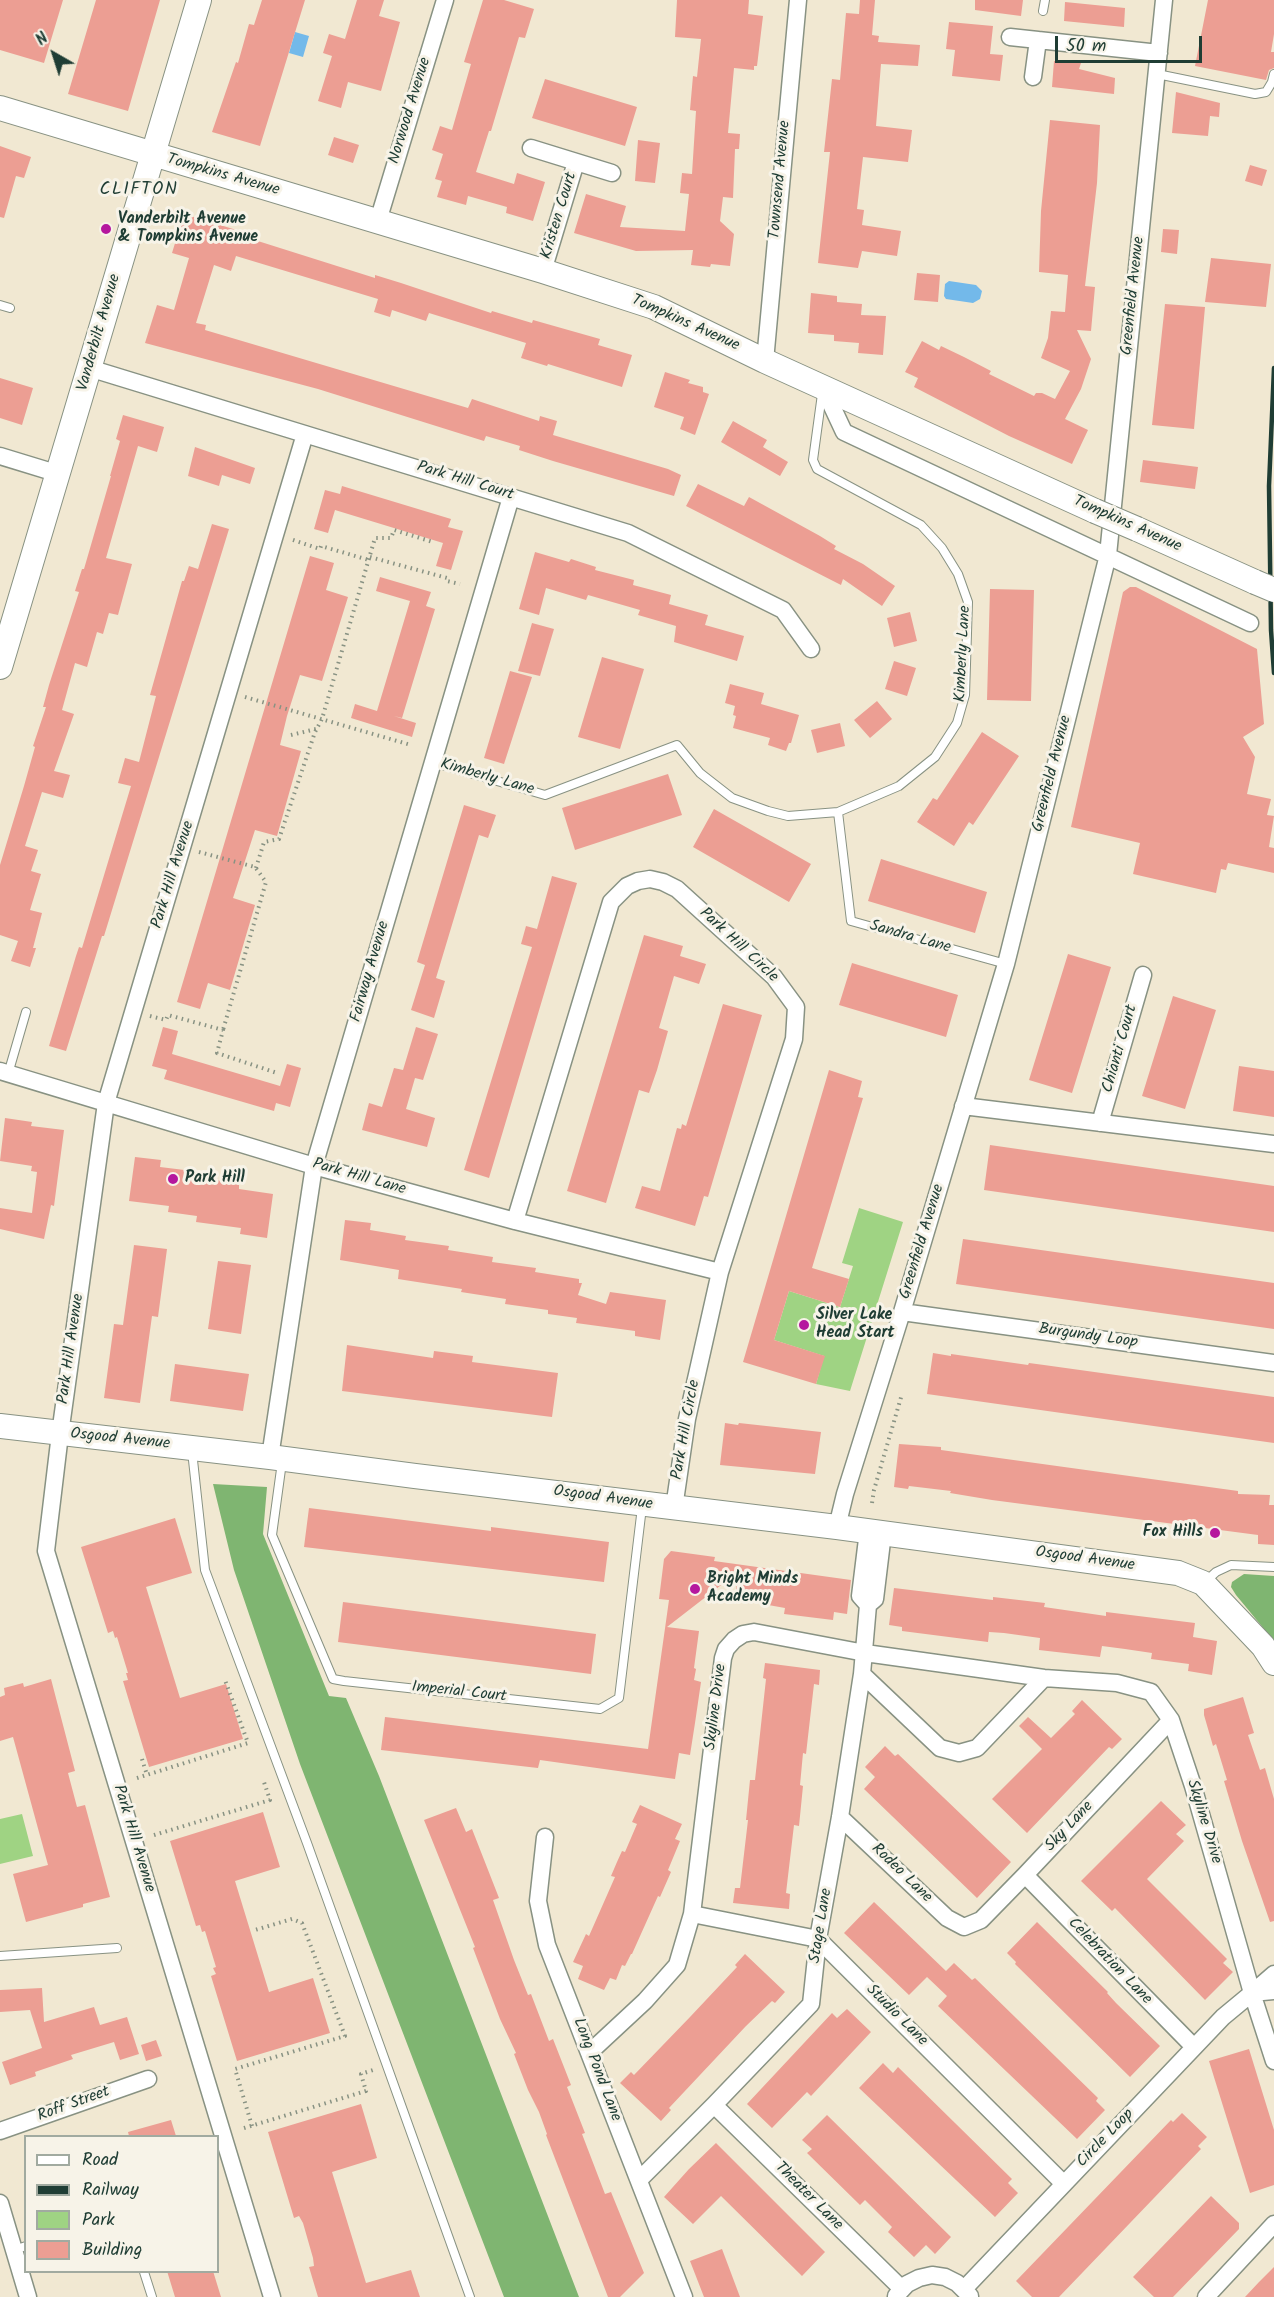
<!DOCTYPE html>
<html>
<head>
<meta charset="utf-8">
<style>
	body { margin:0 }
	#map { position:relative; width:1274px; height:2297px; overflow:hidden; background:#f1e8d2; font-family:Kalam,sans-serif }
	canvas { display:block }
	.legend { position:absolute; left:24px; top:2135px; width:195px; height:138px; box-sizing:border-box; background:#f7f3e8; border:2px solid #a1aaa0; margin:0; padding:8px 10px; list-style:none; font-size:18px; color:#1f3d34 }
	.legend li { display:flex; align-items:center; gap:12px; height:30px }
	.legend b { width:30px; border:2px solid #a1aaa0 }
	.north { position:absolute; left:24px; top:24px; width:60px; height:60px; -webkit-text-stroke:4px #f7f3e8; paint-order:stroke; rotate:321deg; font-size:16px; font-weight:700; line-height:24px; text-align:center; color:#1f3d34 }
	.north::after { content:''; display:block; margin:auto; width:21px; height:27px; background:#1f3d34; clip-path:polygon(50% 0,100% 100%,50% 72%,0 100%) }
	.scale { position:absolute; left:1055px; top:36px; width:147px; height:27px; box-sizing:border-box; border:3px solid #1f3d34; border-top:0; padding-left:8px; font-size:18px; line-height:21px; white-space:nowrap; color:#1f3d34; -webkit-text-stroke:4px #f7f3e8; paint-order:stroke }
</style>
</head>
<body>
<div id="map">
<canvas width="1274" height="2297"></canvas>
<ul class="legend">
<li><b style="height:8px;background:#fff"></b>Road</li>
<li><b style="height:8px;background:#1f3d34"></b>Railway</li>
<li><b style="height:16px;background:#9fd383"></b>Park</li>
<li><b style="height:16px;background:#ec9e93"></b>Building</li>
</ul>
<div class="north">N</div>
<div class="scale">50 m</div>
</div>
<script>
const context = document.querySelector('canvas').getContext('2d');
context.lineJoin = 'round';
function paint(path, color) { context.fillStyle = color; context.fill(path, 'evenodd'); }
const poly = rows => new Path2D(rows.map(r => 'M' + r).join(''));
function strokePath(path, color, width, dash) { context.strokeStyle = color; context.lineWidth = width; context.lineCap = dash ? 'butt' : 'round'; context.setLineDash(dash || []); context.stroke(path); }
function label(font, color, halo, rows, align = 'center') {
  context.font = font + ' Kalam,sans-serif'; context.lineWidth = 6; context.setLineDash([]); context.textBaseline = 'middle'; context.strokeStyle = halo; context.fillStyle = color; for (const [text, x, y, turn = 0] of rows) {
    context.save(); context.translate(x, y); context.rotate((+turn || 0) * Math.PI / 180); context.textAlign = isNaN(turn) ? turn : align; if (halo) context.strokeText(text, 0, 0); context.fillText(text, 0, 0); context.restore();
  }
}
paint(poly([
	[859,1208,903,1222,850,1391,816,1384,824,1356,774,1340,789,1291,840,1307,853,1266,842,1263],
	[22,1814,33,1856,0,1864,0,1819]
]), '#9fd383');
paint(poly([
	[213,1484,267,1487,263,1534,329,1696,346,1698,379,1776,579,2297,504,2297,300,1764,234,1570],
	[1244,1574,1274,1576,1274,1641,1236,1595,1231,1587,1232,1582]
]), '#7fb571');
paint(poly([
	[295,32,309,36,303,57,289,53],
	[949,281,976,285,982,291,980,299,973,303,946,299,944,296,945,284]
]), '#73b9ea');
paint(poly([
	[0,0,63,0,44,63,0,50],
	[96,0,160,0,128,111,68,94],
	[262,0,305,0,260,146,212,132,236,62,238,63,249,24,254,25],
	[357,0,384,0,379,16,400,22,381,91,348,82,341,108,318,101,332,56,323,53,329,34,345,39],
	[483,0,504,0,534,9,525,38,519,37,491,131,489,131,476,172,514,184,517,173,545,182,533,221,506,213,507,207,468,196,466,205,437,197,442,181,435,179,443,154,432,150,440,126,452,130,471,64,464,62],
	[677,0,749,0,748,14,763,16,757,66,754,66,754,70,734,68,728,133,740,134,739,149,735,149,733,198,723,197,720,221,734,234,730,266,711,264,710,267,691,265,693,250,636,251,574,233,586,194,626,206,620,227,685,231,689,194,680,193,682,173,692,174,696,111,690,110,693,76,697,77,701,39,675,37],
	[860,0,875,0,872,35,879,36,878,42,920,45,918,66,881,64,876,126,912,130,908,162,863,157,857,209,864,210,862,225,901,231,897,256,862,251,858,268,818,263,830,152,824,152,832,79,840,80,846,13,859,14],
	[975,0,1023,0,1021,16,975,10],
	[1208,0,1274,0,1274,34,1271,52,1274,52,1274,68,1269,70,1266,80,1195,66],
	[1065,2,1125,8,1124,27,1064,21],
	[949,22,993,26,990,54,1003,55,1000,81,952,76,955,50,946,49],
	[1054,61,1081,63,1079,69,1115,78,1114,94,1052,87],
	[545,79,637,107,625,146,532,118],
	[1176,92,1220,103,1219,117,1210,116,1208,136,1172,133],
	[1050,120,1100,125,1097,183,1085,286,1095,287,1091,331,1077,330,1091,359,1081,389,1065,419,1088,430,1072,464,1009,436,914,387,918,378,905,372,922,341,939,350,941,346,964,357,991,371,989,374,1034,396,1036,393,1042,393,1055,399,1070,371,1041,358,1048,338,1051,311,1065,312,1068,275,1039,272,1041,211],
	[334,137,359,145,353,163,328,155],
	[638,140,660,143,655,183,635,181],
	[0,146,31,157,24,178,16,176,4,218,0,217],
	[1250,165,1267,170,1262,186,1245,181],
	[184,214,243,232,242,236,375,278,375,275,401,283,491,313,492,311,532,323,533,320,600,339,598,345,632,355,622,387,548,364,547,366,521,358,526,343,429,313,426,321,392,310,390,317,374,312,378,299,236,256,231,271,214,265,196,323,206,325,205,330,468,408,472,399,539,421,540,416,557,421,553,435,668,469,681,475,674,496,553,461,519,450,520,446,486,436,484,441,318,389,145,343,157,305,174,310,189,258,172,253],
	[1163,229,1179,230,1177,254,1161,252],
	[1211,258,1271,264,1266,307,1205,302],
	[917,273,940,275,938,302,914,300],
	[811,293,837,296,837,302,862,304,861,315,886,316,883,355,858,353,859,343,834,341,834,335,808,333],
	[1165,304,1205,307,1194,429,1152,425],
	[665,372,690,380,688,383,703,387,703,392,709,394,695,435,680,429,684,417,654,407],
	[0,378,33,388,22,425,0,418],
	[123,415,164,427,157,452,138,446,106,558,132,564,118,615,109,613,103,634,97,632,87,667,75,663,62,710,74,714,54,771,70,775,63,798,42,792,25,846,38,850,31,871,41,874,30,910,42,913,33,948,36,948,30,967,11,961,18,941,0,935,0,865,24,786,35,747,33,746,46,707,43,707,49,685,79,592,75,591,82,569,84,569,111,476,110,476,120,441,116,439],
	[733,421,767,440,763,447,788,462,780,476,721,442],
	[195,447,255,468,250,484,222,475,219,486,188,476],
	[1143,460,1198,467,1195,489,1140,482],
	[698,484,744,506,749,497,820,536,836,546,834,549,863,564,895,586,882,606,843,579,841,585,686,506],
	[342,486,451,519,448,527,463,531,451,570,436,566,443,543,335,510,328,533,314,529,325,490,340,494],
	[212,524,229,529,104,936,102,936,66,1051,49,1046,76,956,79,947,82,948,131,786,118,783,125,758,139,762,156,696,150,695,182,581,184,581,189,566,198,569],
	[535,552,569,562,571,559,596,567,595,570,634,580,633,585,671,595,669,604,708,615,705,625,744,636,737,661,674,642,676,626,638,615,640,610,588,595,586,600,546,588,539,615,519,609],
	[310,556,334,563,326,590,348,597,322,681,300,675,287,716,280,745,301,751,277,836,255,830,233,898,255,905,230,990,208,983,200,1009,177,1002],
	[380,577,431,592,426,606,435,609,402,718,394,716,416,723,412,737,351,718,355,704,377,711,410,601,376,591],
	[1136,587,1257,649,1264,724,1243,737,1255,757,1247,794,1271,799,1267,815,1274,816,1269,847,1274,848,1274,873,1228,863,1226,870,1221,869,1216,893,1133,874,1140,843,1071,827,1123,592,1130,587],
	[990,589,1034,590,1031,701,987,700],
	[910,612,917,641,894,647,887,618],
	[532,623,554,629,540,676,518,671],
	[602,657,644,669,620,749,578,737],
	[894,661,916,668,907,696,885,689],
	[510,671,532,677,504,764,484,758],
	[730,684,764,693,761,704,799,715,791,743,789,743,786,751,768,745,770,738,733,728,736,716,733,715,735,706,725,703],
	[877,701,892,719,870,738,854,720],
	[840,723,845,746,817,753,811,730],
	[982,732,1019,756,973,825,969,822,954,846,917,822,933,798,937,800],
	[668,774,682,815,575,850,562,808],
	[464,805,496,815,488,838,479,835,436,978,445,981,434,1018,411,1010,425,965,417,962],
	[714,809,811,864,789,902,693,847],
	[881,859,987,892,975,933,868,901],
	[552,876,577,883,489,1178,464,1170,532,947,521,944,526,926,537,929],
	[644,935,683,946,680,956,706,964,699,984,674,976,659,1028,668,1031,657,1070,649,1093,639,1090,606,1203,567,1191],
	[1068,954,1111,967,1072,1093,1029,1080],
	[852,963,958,995,946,1037,839,1005],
	[1173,996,1216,1010,1185,1109,1142,1096],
	[723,1004,762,1015,708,1197,704,1196,695,1226,635,1208,642,1186,660,1191,677,1128,681,1129,682,1124,686,1126],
	[163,1027,178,1031,172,1054,280,1086,287,1064,301,1068,290,1107,276,1103,274,1111,164,1079,167,1070,152,1066],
	[416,1027,438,1034,423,1080,415,1078,406,1109,435,1118,427,1147,362,1130,369,1103,382,1107,394,1068,403,1070],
	[1239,1066,1274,1071,1274,1117,1233,1111],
	[829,1070,862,1081,858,1097,863,1098,812,1268,849,1279,840,1307,789,1291,774,1340,825,1356,816,1384,743,1362],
	[5,1118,32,1122,31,1126,64,1130,54,1206,51,1205,44,1239,0,1229,0,1208,32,1213,37,1172,31,1171,32,1166,0,1161],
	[990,1145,1274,1186,1274,1232,984,1190],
	[135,1157,161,1160,160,1167,201,1172,200,1178,239,1183,239,1189,273,1194,267,1238,240,1234,241,1228,196,1222,197,1216,168,1212,169,1206,129,1201],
	[345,1220,371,1223,370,1230,406,1236,405,1240,449,1246,448,1250,493,1257,492,1262,536,1268,535,1272,579,1279,579,1283,582,1283,578,1295,606,1304,610,1292,666,1300,660,1340,635,1336,635,1331,576,1323,577,1318,548,1314,548,1310,505,1304,506,1299,461,1292,462,1289,398,1279,399,1270,340,1260],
	[963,1239,1274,1283,1274,1329,956,1284],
	[134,1245,167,1249,158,1317,152,1316,140,1403,104,1398,114,1324,123,1325],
	[218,1261,251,1265,241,1334,208,1329],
	[347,1345,433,1358,434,1351,473,1356,472,1362,558,1373,552,1417,342,1391],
	[933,1353,951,1356,951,1354,1028,1365,1029,1363,1044,1365,1274,1397,1274,1443,927,1394],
	[175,1364,249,1374,243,1411,170,1401],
	[725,1423,738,1425,739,1423,821,1432,815,1474,720,1465],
	[899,1444,941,1447,941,1450,1238,1491,1238,1494,1270,1495,1269,1505,1274,1505,1274,1545,1258,1544,1258,1535,992,1500,950,1493,951,1491,909,1486,908,1489,894,1487],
	[309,1508,491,1531,491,1527,609,1542,604,1582,304,1547],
	[175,1518,192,1573,146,1587,180,1698,226,1684,243,1739,149,1767,123,1681,128,1680,126,1673,128,1673,117,1637,115,1638,113,1631,108,1633,81,1547],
	[671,1551,715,1557,714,1561,851,1580,847,1614,834,1612,833,1620,784,1614,785,1608,735,1599,738,1572,667,1627,699,1631,694,1668,696,1669,694,1680,701,1682,695,1723,690,1755,679,1753,675,1779,540,1760,538,1768,381,1750,385,1717,648,1749,669,1600,659,1599,664,1559],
	[894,1588,993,1600,993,1597,1045,1603,1044,1607,1106,1616,1106,1612,1195,1623,1193,1637,1217,1641,1212,1675,1188,1671,1189,1664,1151,1659,1152,1653,1125,1649,1102,1646,1100,1657,1039,1650,1040,1638,1004,1633,989,1632,988,1642,902,1631,902,1627,889,1625],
	[343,1602,596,1634,591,1674,338,1642],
	[765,1663,820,1670,819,1685,814,1684,806,1754,803,1753,800,1785,803,1786,799,1826,794,1825,786,1893,790,1894,789,1909,733,1903,735,1888,740,1888,748,1820,746,1820,750,1780,755,1780,766,1679,763,1678],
	[51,1679,75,1771,68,1773,77,1807,85,1805,110,1897,83,1904,83,1907,26,1922,13,1874,48,1865,13,1737,0,1741,0,1697,5,1695,4,1688,23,1683,24,1687],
	[1243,1697,1254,1733,1248,1735,1260,1770,1265,1768,1274,1799,1274,1921,1270,1922,1242,1841,1224,1781,1227,1780,1216,1744,1213,1746,1204,1715,1204,1709],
	[1082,1700,1122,1739,1112,1749,1109,1747,1027,1833,992,1799,1042,1749,1019,1726,1028,1717,1051,1738,1075,1714,1072,1711],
	[885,1746,895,1756,898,1754,1011,1862,977,1898,864,1789,875,1777,865,1767],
	[1161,1801,1186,1825,1176,1834,1184,1841,1147,1879,1227,1959,1223,1963,1233,1972,1205,2000,1115,1908,1112,1911,1081,1881],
	[640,1805,682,1824,675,1839,680,1841,668,1870,671,1872,660,1897,658,1896,632,1954,631,1954,625,1966,622,1965,616,1980,610,1978,604,1990,578,1979,583,1966,573,1962,586,1934,589,1936,615,1877,611,1876,617,1862,622,1851,625,1852,637,1824,632,1822],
	[456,1808,466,1832,472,1829,499,1898,493,1900,514,1960,528,1995,531,1994,549,2041,553,2039,571,2085,567,2087,585,2133,582,2134,605,2194,611,2192,644,2273,620,2297,608,2297,546,2135,547,2134,539,2112,528,2090,514,2054,516,2053,500,2019,473,1948,475,1947,424,1820],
	[263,1812,280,1867,235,1881,269,1992,313,1978,330,2033,237,2061,211,1976,216,1974,213,1968,216,1967,205,1931,202,1932,200,1925,196,1926,170,1841],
	[874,1902,946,1971,954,1963,972,1980,975,1978,1098,2098,1096,2101,1105,2110,1077,2139,938,2006,947,1996,927,1977,909,1995,844,1933],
	[1037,1922,1108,1992,1107,1993,1116,2003,1160,2046,1130,2077,1015,1964,1016,1962,1007,1953],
	[745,1954,785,1992,775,2003,772,2001,746,2026,669,2108,671,2110,661,2121,620,2083,631,2072,634,2075,690,2017,737,1967,735,1965],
	[42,1988,44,2022,94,2007,100,2025,127,2017,139,2054,120,2060,114,2042,71,2055,73,2059,35,2072,36,2076,10,2085,2,2062,42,2048,30,2010,0,2012,0,1990],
	[847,2009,871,2032,811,2096,807,2092,772,2128,747,2104,832,2013,837,2018],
	[156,2040,162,2056,146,2061,141,2045],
	[1249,2049,1274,2130,1274,2185,1250,2193,1209,2061],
	[883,2063,893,2073,898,2067,1012,2179,1008,2183,1018,2193,995,2217,859,2088],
	[361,2104,377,2158,332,2172,366,2283,411,2270,420,2297,318,2297,309,2267,314,2266,313,2258,303,2223,299,2216,294,2218,268,2132],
	[1182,2113,1207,2137,1198,2146,1201,2149,1059,2297,1032,2297,1016,2281,1171,2120,1173,2122],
	[827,2115,951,2237,935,2254,926,2245,914,2257,888,2232,892,2227,865,2200,860,2205,807,2153,812,2149,802,2140],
	[171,2120,176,2136,129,2136,128,2132],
	[716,2143,825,2252,802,2276,721,2196,693,2224,664,2197,689,2169],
	[1211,2196,1239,2223,1239,2229,1173,2297,1154,2297,1133,2277],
	[722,2249,740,2297,704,2297,690,2261],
	[1274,2267,1274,2297,1245,2297,1259,2282],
	[167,2271,213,2271,221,2297,175,2297]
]), '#ec9e93');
const lane = poly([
	[1043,11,1045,0],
	[1157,74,1255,94,1266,92,1272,82,1274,74],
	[0,305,10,308],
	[432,762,545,795,677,745,700,773,732,798,768,811,788,816,838,812,899,786,935,757,957,723,965,695,968,602,958,574,942,548,921,525,817,469,813,460,822,394],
	[838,812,851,921,1006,964],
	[8,1074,26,1012],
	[192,1451,205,1570,307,1843,470,2297],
	[282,1462,272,1535,333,1679,344,1681,600,1709,619,1698,642,1507],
	[1205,1582,1216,1572,1231,1565,1274,1567],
	[0,1956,117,1948],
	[14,2250,26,2246],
	[144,2272,152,2297]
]);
const street = poly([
	[1010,37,1159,53],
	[1033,77,1038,40],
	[531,148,612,173],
	[378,221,445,0],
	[543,271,576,162],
	[765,361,798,0],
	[89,368,628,533,783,610,811,649],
	[823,387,844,432,1250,623],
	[0,456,59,474],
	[0,1071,314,1166,515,1221,720,1272],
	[963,1106,1274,1144],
	[1100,1123,1143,975],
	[515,1221,611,902,627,886,638,881,650,879,663,882,677,889,774,977,796,1007,794,1039,720,1272,687,1419,674,1508],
	[902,1312,1274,1363],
	[270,1457,314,1166,511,497],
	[837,1527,845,1494,902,1312,1006,964,1108,555,1164,0],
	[868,1531,860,1596,868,1605],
	[862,1674,940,1748,959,1753,977,1748,1044,1678],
	[840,1817,947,1918,964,1927,981,1920,1025,1875,1171,1720],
	[545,1837,538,1901,547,1945,684,2297],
	[1025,1875,1194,2047],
	[692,1914,818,1939,1064,2184],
	[1274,1974,1252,1993,1274,1991],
	[589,2053,645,2001,677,1965,692,1914,723,1658,726,1649,734,1640,743,1634,754,1632,865,1653,1044,1678,1117,1683,1151,1692,1171,1720,1193,1786,1252,1993,1274,2061],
	[714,2105,902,2289],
	[0,2131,148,2079],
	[639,2180,714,2105,811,2004,818,1939,840,1817,862,1674,868,1605,875,1599,883,1533],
	[0,2203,28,2297],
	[964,2289,1223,2017,1252,1993],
	[896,2296,907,2284,919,2278,932,2275,945,2277,957,2283,970,2296],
	[272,2297,46,1551,60,1434,106,1103,305,434],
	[1206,2297,1274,2224]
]);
const secondary = poly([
	[0,108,543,271,654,307,765,361,1095,511],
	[1137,529,1255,582],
	[0,667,199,0],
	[0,1426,270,1457,415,1476,837,1527,1178,1573,1203,1583,1263,1646,1274,1663]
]);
strokePath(lane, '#889283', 10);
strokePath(street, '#889283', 19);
strokePath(secondary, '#889283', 26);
strokePath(poly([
	[293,540,320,549,321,546,369,560],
	[370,557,447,578,447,581,460,584],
	[245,697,411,745],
	[291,735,316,729],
	[199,852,255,867,266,882,223,1030],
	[256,868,264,842,279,839,315,732,322,719,375,538,391,538,394,530,433,542],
	[150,1016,166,1020,168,1015,223,1030,217,1053,277,1073],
	[872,1503,874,1490,902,1394],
	[142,1759,147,1775],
	[137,1778,248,1743,225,1680],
	[154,1835,270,1800,264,1782],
	[252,2126,235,2069,345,2036,302,1923,292,1919,255,1930],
	[244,2128,366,2091,361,2074,373,2070]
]), '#889283', 4, [1.5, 4.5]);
strokePath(lane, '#fff', 8);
strokePath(street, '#fff', 16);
strokePath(secondary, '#fff', 24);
strokePath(poly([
	[1274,368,1269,486,1271,630,1274,673]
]), '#1f3d34', 4.5);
const secondaryBridge = poly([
	[1095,511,1137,529],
	[1255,582,1274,590]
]);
strokePath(secondaryBridge, '#889283', 26, []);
strokePath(secondaryBridge, '#fff', 24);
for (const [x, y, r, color] of [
	[106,229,6,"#b5179e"],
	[173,1179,6,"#b5179e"],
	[804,1325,6,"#b5179e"],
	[1215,1533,6,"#b5179e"],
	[695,1589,6,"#b5179e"]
]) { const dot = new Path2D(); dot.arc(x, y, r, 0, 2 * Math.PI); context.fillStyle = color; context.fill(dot); strokePath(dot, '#f7f3e8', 2); }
label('16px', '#1f3d34', '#f7f3e8', [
	["Norwood Avenue",411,111,-73],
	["Tompkins Avenue",223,176,16],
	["Townsend Avenue",781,180,-85],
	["Kristen Court",560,216,-73],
	["Greenfield Avenue",1134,296,-84],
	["Tompkins Avenue",685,324,24],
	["Vanderbilt Avenue",100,333,-74],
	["Park Hill Court",465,482,17],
	["Tompkins Avenue",1127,525,24],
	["Kimberly Lane",964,654,-87],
	["Greenfield Avenue",1053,774,-76],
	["Kimberly Lane",487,778,16],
	["Park Hill Avenue",174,875,-73],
	["Sandra Lane",910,938,16],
	["Park Hill Circle",738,946,43],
	["Fairway Avenue",371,972,-74],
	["Chianti Court",1121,1049,-74],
	["Park Hill Lane",359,1178,16],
	["Greenfield Avenue",923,1242,-73],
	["Burgundy Loop",1088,1337,8],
	["Park Hill Avenue",72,1349,-82],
	["Park Hill Circle",687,1430,-80],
	["Osgood Avenue",120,1440,6],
	["Osgood Avenue",603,1499,8],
	["Osgood Avenue",1085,1560,8],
	["Imperial Court",459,1693,6],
	["Skyline Drive",717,1707,-83],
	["Skyline Drive",1203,1822,73],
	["Sky Lane",1070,1827,-47],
	["Park Hill Avenue",133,1839,73],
	["Rodeo Lane",901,1874,44],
	["Stage Lane",822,1926,-81],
	["Celebration Lane",1109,1962,46],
	["Studio Lane",896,2016,45],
	["Long Pond Lane",596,2070,69],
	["Roff Street",74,2105,-20],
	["Circle Loop",1106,2139,-46],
	["Theater Lane",808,2197,45]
]);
label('bold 16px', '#1f3d34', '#f7f3e8', [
	["Vanderbilt Avenue",118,220],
	["& Tompkins Avenue",118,238],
	["Park Hill",185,1179],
	["Silver Lake",816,1316],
	["Head Start",816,1334],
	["Fox Hills",1203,1533,"right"],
	["Bright Minds",707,1580],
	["Academy",707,1598]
], 'left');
context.letterSpacing = '1.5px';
label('18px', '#1f3d34', '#f7f3e8', [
	["CLIFTON",139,191]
]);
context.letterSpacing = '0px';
</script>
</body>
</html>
